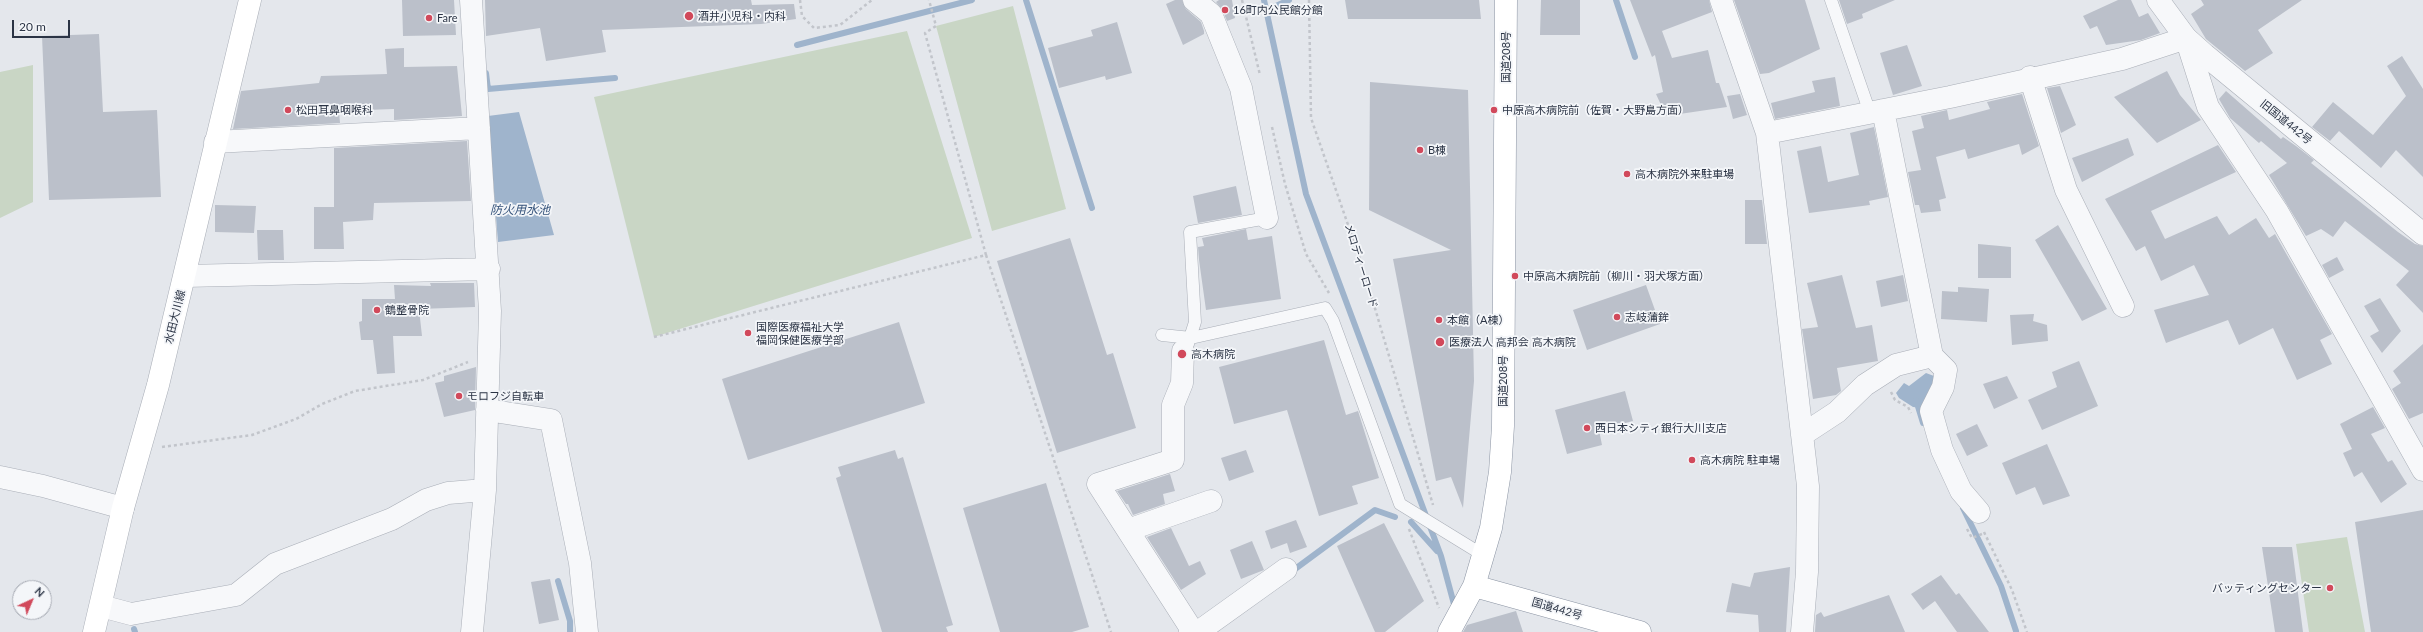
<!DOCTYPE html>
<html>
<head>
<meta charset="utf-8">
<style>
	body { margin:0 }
	#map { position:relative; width:2423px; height:632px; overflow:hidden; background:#e4e7ec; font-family:Lato,sans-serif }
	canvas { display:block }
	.north { position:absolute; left:12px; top:580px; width:40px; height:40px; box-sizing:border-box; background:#f4f6f9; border:1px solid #a4a8b1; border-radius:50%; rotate:44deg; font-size:11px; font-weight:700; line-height:16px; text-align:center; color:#2b3445 }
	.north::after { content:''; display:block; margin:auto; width:14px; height:18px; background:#d1495b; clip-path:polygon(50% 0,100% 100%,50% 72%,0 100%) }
	.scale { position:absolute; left:12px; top:20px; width:58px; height:18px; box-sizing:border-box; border:2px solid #2b3445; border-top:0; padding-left:5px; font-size:12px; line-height:14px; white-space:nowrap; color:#2b3445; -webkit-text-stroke:3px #f4f6f9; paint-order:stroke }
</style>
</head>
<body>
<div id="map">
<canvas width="2423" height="632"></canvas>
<div class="north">N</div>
<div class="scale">20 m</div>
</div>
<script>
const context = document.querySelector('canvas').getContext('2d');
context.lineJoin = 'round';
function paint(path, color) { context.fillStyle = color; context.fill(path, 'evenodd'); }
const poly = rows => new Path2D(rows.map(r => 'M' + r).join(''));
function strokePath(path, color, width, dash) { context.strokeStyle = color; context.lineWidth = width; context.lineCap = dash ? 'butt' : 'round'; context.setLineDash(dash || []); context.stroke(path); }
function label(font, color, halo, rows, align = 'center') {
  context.font = font + ' Lato,"Noto Sans JP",sans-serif'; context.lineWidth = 3.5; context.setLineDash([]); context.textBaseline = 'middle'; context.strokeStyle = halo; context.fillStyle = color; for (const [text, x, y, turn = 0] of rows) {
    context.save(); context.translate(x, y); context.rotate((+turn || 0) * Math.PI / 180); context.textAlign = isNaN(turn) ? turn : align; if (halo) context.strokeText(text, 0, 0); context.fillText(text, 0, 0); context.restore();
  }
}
paint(poly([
	[1013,6,1066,209,992,231,936,26],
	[907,31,972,238,654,337,594,97],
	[33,65,33,202,0,218,0,72],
	[2347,537,2365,632,2309,632,2296,544]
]), '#c9d6c5');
paint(poly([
	[519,112,554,235,498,242,488,116],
	[1926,373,1934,376,1939,386,1924,408,1913,407,1899,398,1896,393,1904,383,1909,386]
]), '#9fb4cc');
strokePath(poly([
	[1026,0,1092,208],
	[1264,0,1306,194,1441,556,1455,608],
	[1616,0,1635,57],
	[1267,10,1289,0],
	[797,45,972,0],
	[486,73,488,89,615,78],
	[1916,400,1923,423],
	[1963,508,2001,586,2016,631],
	[1411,522,1437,551],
	[1291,572,1375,510,1395,517],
	[558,581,570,621,570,632],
	[134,629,135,632]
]), '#9fb4cc', 6);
paint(poly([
	[402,0,454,0,456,35,403,36],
	[485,0,751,0,752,5,794,4,796,19,761,24,602,30,606,52,546,61,540,28,486,36],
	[1175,0,1182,0,1186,9,1201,22,1204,31,1204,34,1183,45,1166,4],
	[1219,0,1232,0,1235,18,1227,21,1222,9,1216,2],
	[1345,0,1479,0,1481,19,1348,19],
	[1541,0,1580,0,1580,35,1540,35],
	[1630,0,1709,0,1712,12,1662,31,1672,58,1708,50,1716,83,1719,83,1727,107,1666,116,1656,94,1663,92,1655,55,1652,57],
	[1734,0,1805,0,1820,49,1769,73,1760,74],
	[1839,0,1895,0,1862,14,1863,18,1847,24],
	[2118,0,2131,0,2139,17,2148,13,2160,33,2141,40,2106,45,2097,26,2090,29,2083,16],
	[2201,0,2302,0,2258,30,2273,53,2245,71,2206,39,2191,14,2204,5],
	[1117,22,1132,73,1106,80,1105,76,1059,88,1048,48,1093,36,1091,30],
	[99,34,103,112,157,110,161,197,49,200,42,36],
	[1907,45,1922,86,1893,95,1880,53],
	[404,48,404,67,457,66,462,116,394,120,394,109,339,111,340,123,233,129,241,91,319,83,321,76,387,74,385,49],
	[2402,56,2423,89,2423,177,2396,150,2381,168,2339,131,2330,141,2312,127,2333,102,2373,135,2406,96,2387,66],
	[2167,71,2180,95,2201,120,2157,143,2114,97],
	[1835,77,1840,106,1775,119,1771,103,1815,92,1812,81],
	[1370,82,1468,90,1474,381,1463,508,1451,477,1436,481,1393,259,1451,250,1369,210],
	[2060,86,2076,125,2061,133,2047,88],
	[2226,91,2281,139,2283,137,2296,146,2314,160,2311,163,2398,232,2415,244,2423,246,2423,313,2396,285,2409,271,2345,221,2333,237,2321,229,2306,236,2269,175,2287,163,2261,141,2259,143,2230,118,2219,99],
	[1740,94,1747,115,1733,119,1727,96],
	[2022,94,2039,146,2022,155,2019,144,1968,159,1965,149,1936,157,1946,198,1939,200,1941,211,1921,213,1919,205,1915,205,1908,172,1921,170,1912,131,1924,128,1921,116,1947,110,1949,120,1990,109,1987,102],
	[1874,127,1888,197,1869,201,1870,205,1809,213,1797,151,1821,146,1828,182,1859,175,1850,133],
	[2128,138,2134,155,2082,182,2072,158],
	[467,141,471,201,374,203,373,220,343,222,344,249,314,249,314,207,334,207,334,148],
	[2218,145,2236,172,2151,211,2165,239,2217,216,2229,235,2256,218,2269,238,2275,234,2332,334,2320,340,2332,364,2297,380,2273,328,2239,345,2228,320,2166,343,2154,310,2209,295,2194,265,2161,281,2145,246,2136,251,2105,199],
	[1236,186,1242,215,1198,223,1193,196],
	[1745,200,1762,200,1767,244,1745,244],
	[215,205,256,206,254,233,215,232],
	[2058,225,2107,309,2082,321,2035,240],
	[1246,229,1248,240,1272,236,1281,299,1206,310,1199,260,1198,247,1204,246,1202,238],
	[257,230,283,230,284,260,258,260],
	[1070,238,1107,355,1113,353,1136,428,1057,453,997,261],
	[1978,244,2011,247,2011,278,1978,278],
	[2337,257,2344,270,2329,278,2322,265],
	[1842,275,1856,328,1872,325,1878,361,1837,368,1841,391,1836,395,1813,399,1802,329,1818,327,1807,283],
	[1903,275,1908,301,1881,307,1876,281],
	[430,283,474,283,475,307,419,309,422,336,393,336,395,373,377,374,373,340,361,340,359,322,362,321,362,299,395,299,394,285,431,286],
	[1646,285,1660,324,1587,350,1573,310],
	[1958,287,1989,289,1987,322,1941,319,1942,291,1958,292],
	[2380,298,2401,331,2382,353,2370,336,2379,331,2364,306],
	[2034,314,2033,321,2047,325,2048,341,2012,345,2010,315],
	[899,322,925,403,748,460,722,379],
	[1324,340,1346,415,1358,411,1379,478,1352,486,1358,504,1319,516,1287,410,1234,424,1219,367],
	[2423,344,2423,413,2409,419,2392,389,2401,383,2393,371],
	[2079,361,2098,406,2042,430,2028,400,2057,387,2052,372],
	[476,367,475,410,444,417,435,383,444,381,444,376],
	[2007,376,2018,398,1994,409,1983,384],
	[1625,391,1633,421,1599,430,1602,445,1567,454,1555,410],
	[2373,407,2385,428,2371,434,2388,462,2392,460,2407,484,2381,503,2362,472,2354,477,2343,453,2352,449,2340,424],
	[1977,424,1988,446,1967,456,1956,434],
	[2047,444,2070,496,2043,505,2035,487,2016,495,2002,463],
	[895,450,898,459,903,457,953,625,946,627,948,632,882,632,836,478,841,476,838,467],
	[1246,450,1254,472,1229,481,1221,458],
	[1170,474,1175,491,1163,494,1165,504,1133,515,1128,504,1126,504,1117,491],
	[1046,483,1089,627,1072,632,1000,632,963,508],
	[2423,510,2423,632,2371,632,2355,522],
	[1296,520,1307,547,1290,553,1287,543,1271,549,1265,531],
	[1384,523,1424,601,1385,632,1375,632,1337,546],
	[1171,528,1189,566,1200,561,1206,574,1181,590,1147,537],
	[1252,541,1264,570,1241,579,1230,550],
	[2262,547,2292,547,2303,632,2275,632],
	[1790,567,1786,632,1759,632,1758,615,1726,612,1732,583,1750,587,1754,573],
	[1941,575,1956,595,1959,593,1989,632,1957,632,1935,601,1923,610,1911,594],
	[550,579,559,620,539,624,531,582],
	[1889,595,1905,632,1815,632,1816,615,1821,612,1824,617],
	[1516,611,1523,632,1463,632,1467,625]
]), '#bbc0ca');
const service = poly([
	[1831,0,1870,113],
	[1162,335,1191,338,1325,308,1333,321,1400,504,1483,555],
	[1188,344,1195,322,1190,232,1267,218]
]);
const minor = poly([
	[471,0,490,311,485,490,472,632],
	[1194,0,1211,14,1241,88,1267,218],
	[1721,0,1767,133,1808,486,1807,572,1802,632],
	[2030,77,2066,190,2123,306],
	[1767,133,1950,97,2122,59,2186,38,2208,107,2277,211,2423,470],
	[215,142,479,128],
	[185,276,489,269],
	[1183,351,1182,383,1173,405,1173,460,1098,484,1190,627,1190,632],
	[1932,356,1946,370,1943,387,1931,411,1942,450,1961,491,1979,512],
	[487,410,551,420,580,563,587,632],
	[1802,435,1837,412,1865,385,1896,365,1932,356,1883,110],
	[0,477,43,486,123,508],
	[1128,530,1211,501],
	[101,606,131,614,236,595,275,564,392,519,426,500,448,493,485,490],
	[1198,632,1286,569]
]);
const tertiary = poly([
	[2158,0,2186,38,2205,55,2423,234]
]);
const secondary = poly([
	[94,632,123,508,158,385,250,0]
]);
const trunk = poly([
	[1474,586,1640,632],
	[1449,632,1474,586,1491,528,1500,472,1503,426,1506,0]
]);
strokePath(service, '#a9aeb7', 13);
strokePath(minor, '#a9aeb7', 23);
strokePath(tertiary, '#a9aeb7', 23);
strokePath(secondary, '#a9aeb7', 23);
strokePath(trunk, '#8b94a3', 23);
strokePath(poly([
	[800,0,802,16,814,28,840,25,872,0],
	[1242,0,1260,75],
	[1309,0,1311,118,1364,271,1433,505],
	[1272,127,1285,184,1306,254,1329,293],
	[986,255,1111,632],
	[654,337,986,255,925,33,936,26,929,0],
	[1891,392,1895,400,1908,407,1911,413],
	[162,447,252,435,296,419,322,404,355,391,423,380,468,362],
	[1409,529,1439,608],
	[1967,529,1972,538,1982,534],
	[1984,532,2012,590,2027,632]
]), '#c2c5cb', 2.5, [3, 3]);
strokePath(service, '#f7f8fa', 12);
strokePath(minor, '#f7f8fa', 22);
strokePath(tertiary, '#f7f8fa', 22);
strokePath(secondary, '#fff', 22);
strokePath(trunk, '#fff', 22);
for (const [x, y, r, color] of [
	[1225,10,4,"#d1495b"],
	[689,16,5,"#d1495b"],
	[429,18,4,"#d1495b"],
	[288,110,4,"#d1495b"],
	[1494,110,4,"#d1495b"],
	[1420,150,4,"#d1495b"],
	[1627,174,4,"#d1495b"],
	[1515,276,4,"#d1495b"],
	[377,310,4,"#d1495b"],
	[1617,317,4,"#d1495b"],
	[1439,320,4,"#d1495b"],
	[748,333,4,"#d1495b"],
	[1440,342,5,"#d1495b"],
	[1182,354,5,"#d1495b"],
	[459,396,4,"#d1495b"],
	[1587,428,4,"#d1495b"],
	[1692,460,4,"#d1495b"],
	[2330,588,4,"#d1495b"]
]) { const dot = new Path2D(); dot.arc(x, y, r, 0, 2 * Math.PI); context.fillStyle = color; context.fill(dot); strokePath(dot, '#f4f6f9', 1.5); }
label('11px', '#2b3445', '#f4f6f9', [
	["16町内公民館分館",1233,10],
	["酒井小児科・内科",698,16],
	["Fare",437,18],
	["松田耳鼻咽喉科",296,110],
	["中原高木病院前（佐賀・大野島方面）",1502,110],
	["B棟",1428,150],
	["高木病院外来駐車場",1635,174],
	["中原高木病院前（柳川・羽犬塚方面）",1523,276],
	["鶴整骨院",385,310],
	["志岐蒲鉾",1625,317],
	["本館（A棟）",1447,320],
	["国際医療福祉大学",756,327],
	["福岡保健医療学部",756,340],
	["医療法人 高邦会 高木病院",1449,342],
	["高木病院",1191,354],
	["モロフジ自転車",467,396],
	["西日本シティ銀行大川支店",1595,428],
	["高木病院 駐車場",1700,460],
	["バッティングセンター",2322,588,"right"]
], 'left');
label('11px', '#2b3445', '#f4f6f9', [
	["国道208号",1506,57,-90],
	["旧国道442号",2286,122,39],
	["メロディーロード",1361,266,73],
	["水田大川線",175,317,-76],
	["国道208号",1503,381,-90],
	["国道442号",1557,609,16]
]);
label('italic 12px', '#34527a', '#f4f6f9', [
	["防火用水池",520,210]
]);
</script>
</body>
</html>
